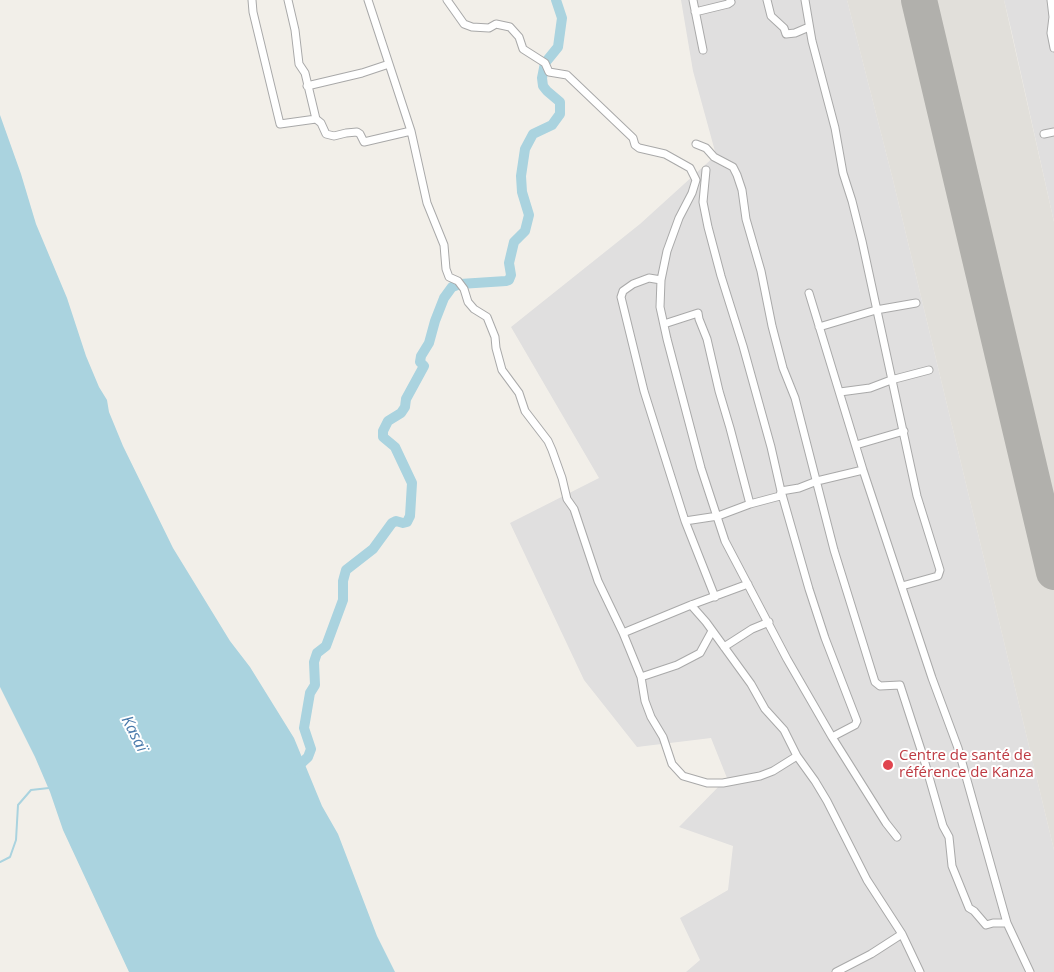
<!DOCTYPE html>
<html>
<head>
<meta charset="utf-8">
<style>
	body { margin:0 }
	canvas { display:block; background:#f2efe9 }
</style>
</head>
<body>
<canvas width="1054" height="972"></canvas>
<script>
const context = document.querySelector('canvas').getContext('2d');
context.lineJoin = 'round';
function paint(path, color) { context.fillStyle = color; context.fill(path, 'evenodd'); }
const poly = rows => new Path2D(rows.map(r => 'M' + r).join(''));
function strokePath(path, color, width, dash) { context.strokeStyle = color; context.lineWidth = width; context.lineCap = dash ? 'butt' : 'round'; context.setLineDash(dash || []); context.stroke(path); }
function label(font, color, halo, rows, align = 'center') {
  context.font = font + ' "Open Sans",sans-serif'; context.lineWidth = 4; context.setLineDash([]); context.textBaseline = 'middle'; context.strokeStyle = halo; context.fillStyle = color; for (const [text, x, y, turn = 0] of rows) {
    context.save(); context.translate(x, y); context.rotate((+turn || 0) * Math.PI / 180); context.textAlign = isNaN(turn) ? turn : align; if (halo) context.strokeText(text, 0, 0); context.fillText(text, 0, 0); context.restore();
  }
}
paint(poly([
	[681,0,847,0,893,180,1054,850,1054,972,686,972,700,960,680,918,728,890,733,846,679,827,727,778,711,738,637,747,584,680,510,523,599,478,511,327,640,224,716,155,693,71],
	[1004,0,1054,0,1054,222,1011,29]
]), '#e0dfdf');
paint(poly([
	[847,0,1004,0,1054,222,1054,850,893,180]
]), '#e1dfda');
paint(poly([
	[0,115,21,174,36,224,67,298,86,356,99,387,107,400,109,412,123,446,173,548,230,641,250,667,294,738,322,806,338,834,377,936,395,972,129,972,63,830,50,792,35,757,0,687]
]), '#aad3df');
strokePath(poly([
	[0,862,10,857,16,840,18,805,31,790,49,788]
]), '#aad3df', 2);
strokePath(poly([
	[294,770,308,757,311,749,304,728,310,693,315,685,314,662,317,653,326,646,343,600,343,581,346,570,373,549,392,523,396,521,403,523,407,522,410,516,412,483,395,447,383,437,383,431,388,421,401,413,405,407,406,399,424,366,420,362,421,356,429,343,435,321,444,298,452,287,460,284,506,281,509,280,511,275,509,263,514,242,525,231,529,215,522,192,521,176,525,149,533,134,552,125,560,114,560,102,547,91,543,86,542,78,545,63,558,47,562,18,556,0]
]), '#aad3df', 10);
strokePath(poly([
	[919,0,1054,572]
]), '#b1b0ac', 36);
const minor = poly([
	[252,0,253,12,280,124,316,119],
	[288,0,295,30,299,64,305,73,316,119,321,123,326,134,334,136,346,133,357,132,360,134,364,142,411,131],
	[368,0,411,131,427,203,444,245,446,269,449,277,458,281,464,289,468,302,474,309,487,317,495,337,496,348,502,370,519,393,525,411,548,441,552,450,562,478,567,499,574,509,598,581,623,633,641,677,645,701,651,717,663,737,672,764,683,776,707,783,723,783,760,776,773,771,797,756],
	[447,0,464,24,472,27,489,28,496,24,510,27,519,37,523,49,545,63,549,72,567,75,633,138,635,145,639,148,665,154,690,168,696,180,692,193,679,218,667,251,661,280,660,307,667,339,701,468,725,541,787,659,832,737,886,823,897,837],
	[693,0,703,50],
	[767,0,771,16,784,28,786,34,795,33,809,27],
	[805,0,812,41,835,128,843,173,852,201,862,241,917,496,940,570,938,576,902,586],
	[1051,0,1053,17,1051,33,1054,48],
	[695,12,728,4,731,2,730,0],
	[307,86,362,73,389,64],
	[1044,134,1054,132],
	[696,144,706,148,714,157,733,167,737,175,742,190,746,219,761,271,772,326,783,368,795,398,834,550,875,682,880,686,900,685,923,756,943,826,949,837,952,866,969,908,974,911,986,925,993,923,1007,923],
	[706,170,703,202,708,227,721,276,743,346,771,447,781,491,809,589,825,638,857,721,855,725,832,737],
	[661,280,649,278,633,284,623,291,621,297,644,391,685,521,715,597],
	[809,293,863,470,932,678,958,748,1007,923,1030,972],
	[664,324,698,313,699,319,707,339,719,391,730,428,750,504],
	[819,327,876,310,916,303],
	[840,392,870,388,891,380,929,370],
	[856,445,904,431],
	[685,521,718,516,750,504,780,496,781,491,799,488,817,481,863,470],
	[691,605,706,622,751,684,765,709,784,730,797,756,815,781,827,801,867,880,902,934,920,972],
	[623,633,691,605,748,584],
	[724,647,752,629,769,622],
	[641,677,677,665,700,653,712,631],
	[836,972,871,954,902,934]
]);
strokePath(minor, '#a9a9a9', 9);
strokePath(minor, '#fff', 7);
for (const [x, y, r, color] of [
	[888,765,6,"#e0444e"]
]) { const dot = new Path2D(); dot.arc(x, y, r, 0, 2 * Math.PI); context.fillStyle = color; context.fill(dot); strokePath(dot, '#fff', 2); }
label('15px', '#be3a42', '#fff', [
	["Centre de santé de",899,756],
	["référence de Kanza",899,773]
], 'left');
label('italic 16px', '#4a7aab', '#fff', [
	["Kasaï",134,734,63]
]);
</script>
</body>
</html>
